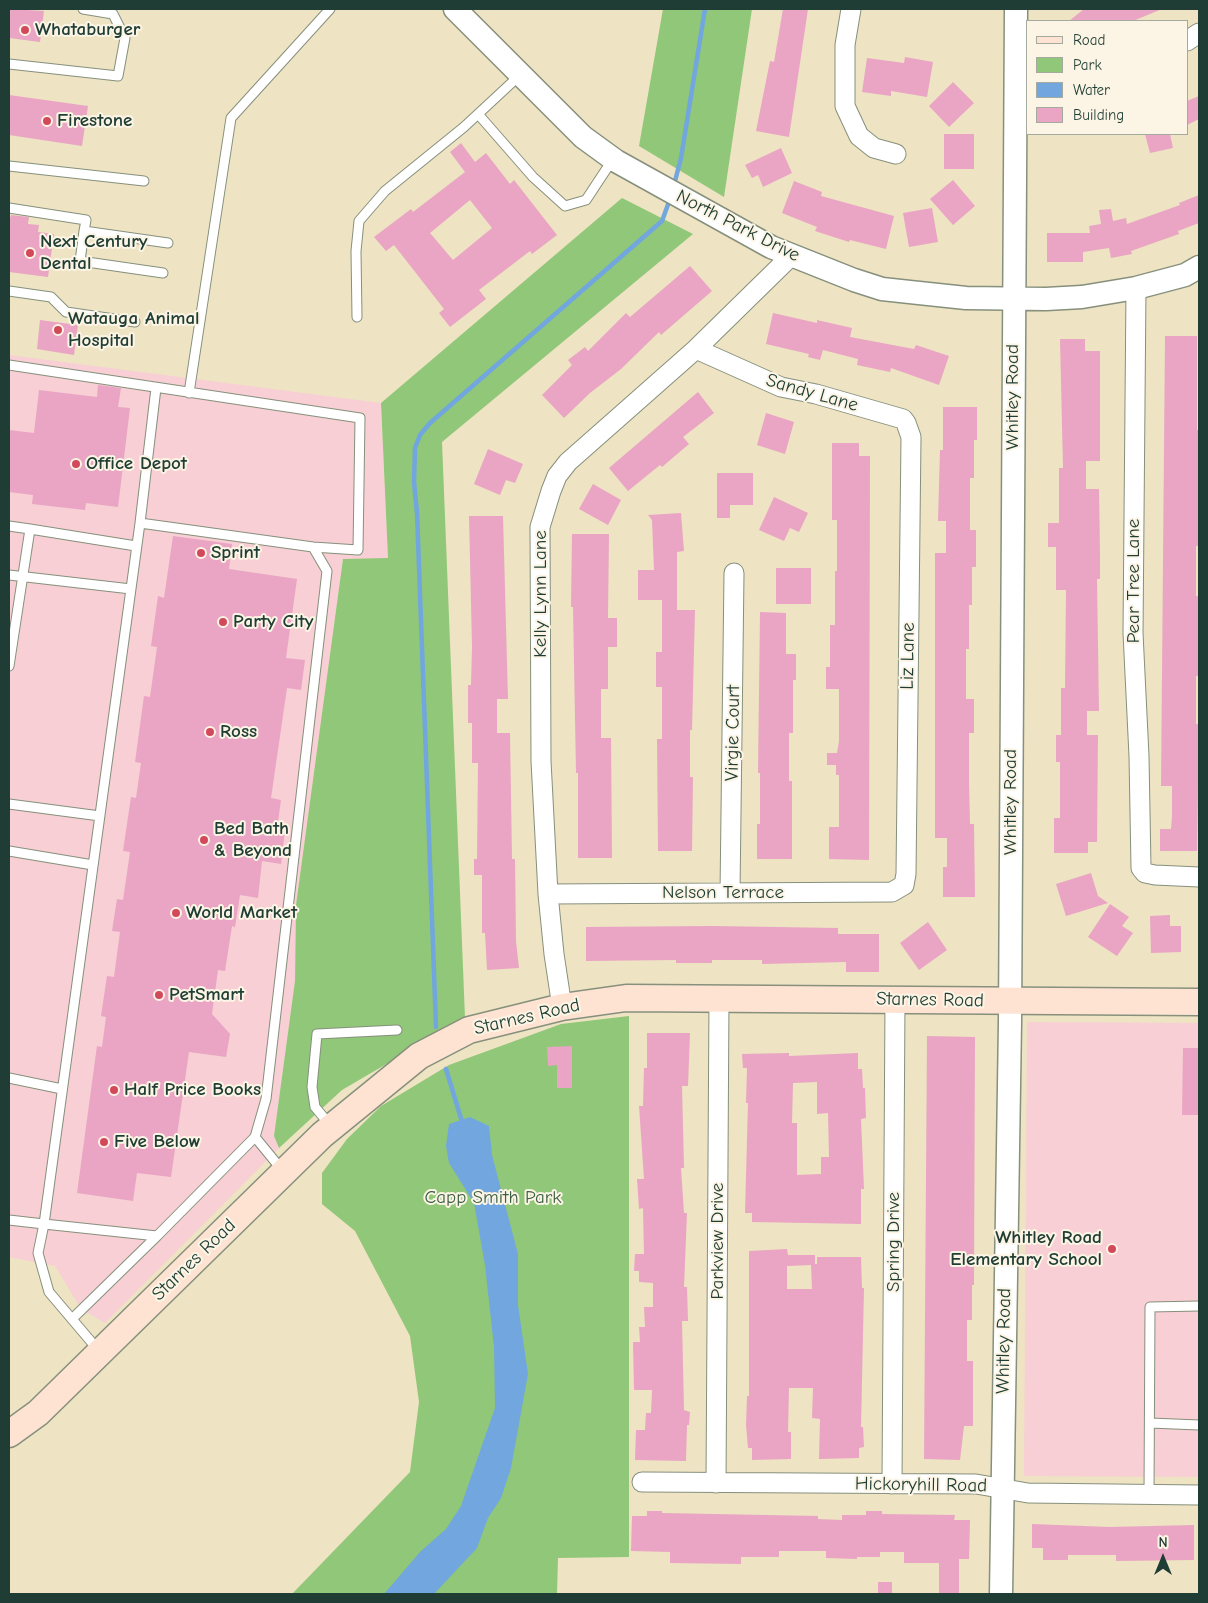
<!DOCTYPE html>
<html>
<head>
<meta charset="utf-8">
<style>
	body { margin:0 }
	#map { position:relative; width:1208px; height:1603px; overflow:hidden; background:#eee3c3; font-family:"Comic Neue",sans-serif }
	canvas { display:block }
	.frame { position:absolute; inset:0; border:10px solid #1f3d34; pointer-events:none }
	.legend { position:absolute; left:1026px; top:20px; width:162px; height:115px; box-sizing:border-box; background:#fcf5e5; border:1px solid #a4ab9e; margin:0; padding:6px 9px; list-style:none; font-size:15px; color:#1f3d34 }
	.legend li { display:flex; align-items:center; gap:10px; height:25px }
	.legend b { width:25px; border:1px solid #a4ab9e }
	.north { position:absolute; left:1138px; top:1533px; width:50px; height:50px; -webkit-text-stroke:4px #fcf5e5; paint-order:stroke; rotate:0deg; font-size:14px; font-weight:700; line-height:20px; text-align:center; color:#1f3d34 }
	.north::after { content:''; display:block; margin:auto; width:18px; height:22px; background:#1f3d34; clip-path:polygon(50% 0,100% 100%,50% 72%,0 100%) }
</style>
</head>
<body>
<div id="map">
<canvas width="1208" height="1603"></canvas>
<div class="frame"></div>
<ul class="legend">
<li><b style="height:6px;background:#fee3d2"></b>Road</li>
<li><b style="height:14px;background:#91c779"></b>Park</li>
<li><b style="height:14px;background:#71a6de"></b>Water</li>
<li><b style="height:14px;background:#e9a5c3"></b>Building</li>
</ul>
<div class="north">N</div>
</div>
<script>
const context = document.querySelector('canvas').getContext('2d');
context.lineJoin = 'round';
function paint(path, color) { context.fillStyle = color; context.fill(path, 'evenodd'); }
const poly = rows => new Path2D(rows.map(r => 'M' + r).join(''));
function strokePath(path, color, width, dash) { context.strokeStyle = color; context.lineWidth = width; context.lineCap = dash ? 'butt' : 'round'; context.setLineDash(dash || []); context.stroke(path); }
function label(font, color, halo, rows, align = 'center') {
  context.font = font + ' "Comic Neue",sans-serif'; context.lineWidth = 4; context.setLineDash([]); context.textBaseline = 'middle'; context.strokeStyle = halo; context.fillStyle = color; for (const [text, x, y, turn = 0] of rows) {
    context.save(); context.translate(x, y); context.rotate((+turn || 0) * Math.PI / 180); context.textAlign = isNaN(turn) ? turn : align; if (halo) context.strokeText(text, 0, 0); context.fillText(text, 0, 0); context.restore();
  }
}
paint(poly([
	[9,355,381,403,388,559,343,559,296,905,295,981,274,1136,279,1148,105,1323,81,1309,55,1266,9,1257],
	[1027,1022,1199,1023,1199,1477,1024,1476]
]), '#f7cfd4');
paint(poly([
	[663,9,752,9,724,197,639,146],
	[622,198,693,234,442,442,465,1018,342,1090,279,1148,274,1136,295,981,296,905,343,559,388,558,381,403],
	[629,1016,629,1557,558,1558,557,1594,292,1594,410,1472,419,1402,410,1336,355,1231,322,1204,322,1173,347,1139,381,1106,449,1065,561,1024]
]), '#91c779');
paint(poly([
	[470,1117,489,1126,492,1155,518,1254,518,1305,528,1374,511,1468,501,1498,488,1518,477,1548,434,1594,384,1594,420,1552,446,1529,461,1506,495,1408,494,1347,485,1265,474,1203,449,1163,446,1146,449,1124]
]), '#71a6de');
strokePath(poly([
	[674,185,681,158,705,9],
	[436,1027,417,513,414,482,415,448,420,435,430,423,662,221,670,199],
	[446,1069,463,1125]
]), '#71a6de', 4.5);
paint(poly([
	[9,9,44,11,40,42,9,38],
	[783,9,808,9,789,137,756,131,770,61,774,62],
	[1084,9,1162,9,1133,21,1069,21],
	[905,57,933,62,927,97,891,91,891,96,862,92,867,58,904,63],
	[953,82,974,103,949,127,929,106],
	[9,95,88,106,82,146,9,135],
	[1199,96,1199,119,1187,125,1187,101],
	[944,134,974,134,974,169,944,169],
	[1145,134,1170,134,1173,148,1150,153],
	[461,143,475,162,486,153,510,184,514,180,557,235,532,254,530,251,479,290,486,299,450,327,439,313,444,309,394,245,386,251,374,237,411,209,413,212,465,172,450,152],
	[470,200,492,228,453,260,430,233],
	[781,148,792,173,763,187,758,175,752,178,745,165],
	[953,180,975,206,953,225,930,199],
	[794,181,822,192,821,196,894,216,886,249,850,240,849,242,815,231,817,227,782,213],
	[1199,195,1199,223,1178,231,1179,234,1131,251,1132,254,1111,258,1109,248,1083,252,1083,262,1047,262,1047,233,1090,233,1089,226,1101,224,1099,210,1111,209,1113,221,1126,218,1127,224,1180,205,1179,203],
	[932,208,938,242,909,247,903,213],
	[11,215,29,217,28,224,39,225,38,232,54,234,48,277,9,272,9,221],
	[690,266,712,291,661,335,659,332,621,369,590,393,564,418,542,395,572,365,568,360,585,347,588,351,626,313,630,317],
	[773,313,817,323,817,320,852,328,850,337,914,349,916,345,949,356,939,385,891,368,890,372,857,365,858,359,823,350,820,360,808,357,809,354,766,344],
	[40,320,78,325,74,355,37,349],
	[1165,336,1197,336,1197,430,1199,430,1199,546,1196,546,1196,596,1198,596,1199,639,1199,676,1196,676,1196,724,1199,724,1197,851,1160,851,1160,829,1171,829,1172,816,1172,786,1161,786],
	[1060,339,1085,339,1085,351,1100,351,1100,461,1086,461,1086,489,1099,489,1100,554,1100,579,1097,579,1099,711,1087,711,1087,735,1098,735,1097,842,1088,842,1088,853,1054,853,1054,818,1060,818,1060,762,1056,762,1056,735,1061,735,1061,688,1065,688,1066,590,1056,590,1056,547,1048,547,1048,523,1059,523,1059,468,1063,468],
	[98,385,121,388,118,407,130,408,118,507,86,503,85,510,32,504,33,495,9,492,9,430,34,433,39,390,97,397],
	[698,392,714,413,683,437,689,444,662,467,660,465,628,491,609,468],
	[943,407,977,407,977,440,974,440,974,478,970,478,970,530,976,530,976,567,972,567,972,605,969,605,969,649,966,649,966,699,974,699,974,733,969,733,969,783,970,824,974,824,975,897,943,897,943,867,947,867,947,838,935,838,935,553,946,553,946,521,938,521,940,450,943,450],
	[766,413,794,422,785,454,757,445],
	[832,443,859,443,859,456,870,456,869,860,829,859,829,827,839,827,839,775,836,775,836,765,827,765,827,753,837,753,839,741,839,689,826,689,826,667,830,667,830,625,835,625,835,571,837,571,837,520,832,520],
	[488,449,523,464,515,483,506,480,500,495,474,484],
	[717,473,753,473,753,505,730,505,730,518,717,518],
	[593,484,621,500,608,525,579,509],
	[774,497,808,513,799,532,790,528,784,541,759,530],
	[681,513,684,551,677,552,677,610,695,610,692,730,690,730,690,777,693,777,692,851,658,851,657,739,662,739,662,687,656,687,656,652,662,652,662,600,638,600,638,570,654,570,652,520,648,515],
	[469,516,503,516,508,699,497,699,497,733,510,733,512,859,515,859,516,941,519,968,487,970,485,933,482,933,482,875,474,875,474,859,477,859,478,763,472,763,472,723,468,723,468,685,471,685,472,647],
	[572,534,609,534,608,618,617,618,617,647,608,647,608,689,601,689,601,738,611,738,612,858,578,858,578,773,576,773,573,607,571,607],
	[173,536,232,544,229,569,297,579,286,658,305,660,301,690,287,688,271,798,281,800,277,829,285,830,281,864,262,861,258,898,240,895,235,927,232,926,225,971,218,970,212,1014,230,1034,226,1057,189,1052,171,1177,137,1173,133,1201,77,1193,97,1046,102,1047,106,1017,101,1016,107,976,114,977,120,932,112,931,117,899,123,900,130,852,123,851,131,797,136,798,141,763,135,762,144,696,150,697,157,647,151,646,158,596,164,598],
	[776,568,811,568,811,604,776,604],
	[760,612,786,613,786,654,796,654,796,680,793,680,793,733,789,733,789,781,792,781,792,859,757,859,757,824,760,824,760,773,758,773],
	[1091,873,1098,896,1108,903,1066,916,1056,884],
	[1110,904,1129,917,1122,926,1133,933,1117,956,1088,937],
	[1170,915,1170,926,1181,926,1181,952,1151,953,1150,916],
	[928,922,947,950,919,970,900,943],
	[712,926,838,928,838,934,879,934,879,972,846,972,846,962,762,964,762,960,712,960,712,963,676,963,676,960,586,961,586,927],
	[647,1033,690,1033,688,1086,682,1086,684,1168,681,1168,684,1213,687,1213,684,1287,687,1287,688,1321,682,1321,684,1410,690,1412,689,1425,687,1425,686,1461,635,1460,636,1430,645,1430,646,1413,651,1413,652,1390,634,1390,633,1342,640,1342,639,1327,645,1327,644,1307,653,1307,653,1283,639,1282,639,1271,634,1271,635,1254,644,1254,643,1208,639,1209,637,1179,644,1179,639,1106,643,1106,644,1068,647,1068],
	[927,1036,975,1037,974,1285,972,1285,972,1320,967,1320,967,1361,973,1361,973,1426,964,1426,960,1460,924,1459],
	[572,1046,572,1088,557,1088,557,1065,548,1066,547,1047],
	[1183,1048,1199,1048,1199,1115,1182,1115],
	[789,1053,789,1056,858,1053,858,1069,862,1069,863,1088,865,1088,866,1118,861,1119,864,1189,861,1189,861,1224,752,1222,752,1213,745,1213,748,1103,746,1103,747,1068,743,1068,742,1054],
	[817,1082,817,1114,828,1113,829,1157,821,1157,821,1174,797,1175,797,1123,792,1123,793,1083],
	[787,1249,788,1255,815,1255,815,1264,817,1264,817,1257,861,1257,862,1288,864,1288,861,1427,863,1427,864,1447,859,1448,859,1458,819,1459,820,1419,812,1418,813,1388,789,1388,788,1432,791,1432,791,1459,752,1460,752,1448,748,1448,746,1425,747,1396,749,1396,749,1251],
	[811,1265,812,1289,787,1289,787,1266],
	[647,1511,662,1511,662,1513,818,1516,818,1519,842,1520,842,1515,866,1515,866,1511,882,1511,882,1514,955,1515,954,1520,970,1520,969,1559,959,1559,959,1594,939,1594,939,1563,904,1563,904,1552,880,1552,880,1557,857,1557,857,1559,826,1558,826,1551,779,1551,779,1557,741,1557,741,1564,670,1563,670,1552,631,1551,632,1516,647,1516],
	[1032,1524,1109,1527,1194,1525,1194,1560,1116,1561,1116,1555,1068,1555,1068,1560,1043,1560,1043,1548,1032,1548],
	[878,1582,892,1582,892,1594,878,1594]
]), '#e9a5c3');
const service = poly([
	[9,64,118,76,125,38,113,14,83,9],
	[478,114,533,177,565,206,586,200,613,159],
	[9,166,144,181],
	[9,208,86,220,84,231,168,243],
	[84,231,80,261,163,273],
	[9,291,51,297,66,312,135,322],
	[357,317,356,251,359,221,385,191,464,127,520,75],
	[9,365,360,418,358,550,313,547],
	[189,393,231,118,330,9],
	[140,523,156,388],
	[9,526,30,529],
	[9,575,131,589],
	[9,666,30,529,136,546],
	[9,804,100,816],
	[9,851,93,865],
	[9,1078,62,1089],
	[330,1125,315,1107,312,1087,317,1034,397,1030],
	[255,1137,282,1170],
	[9,1220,44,1224,157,1236,255,1137,266,1099,327,571,313,547,140,523,44,1224,38,1253,49,1292,99,1351],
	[72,1319,157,1236],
	[1150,1423,1199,1425],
	[1149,1494,1150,1307,1199,1306]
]);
const minor = poly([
	[851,9,845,45,845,106,859,136,874,148,896,154],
	[1187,41,1199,33],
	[1136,288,1133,633,1139,756,1141,868,1145,873,1155,875,1199,877],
	[730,893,734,573],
	[548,894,892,892,904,885,906,874,911,437,906,423,903,419,816,394,781,387,696,349],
	[562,1007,554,954,548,894,541,761,540,527,551,491,557,476,568,462,696,349,792,255],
	[642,1482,976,1484,1028,1493,1199,1495],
	[716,1483,719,998],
	[892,1484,895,1000]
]);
const tertiary = poly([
	[455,9,583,137,616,161,771,247,854,280,882,289,919,293,966,298,1046,299,1082,297,1136,288,1185,275,1199,267],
	[1001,1594,1010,1022,1016,9]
]);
const secondary = poly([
	[9,1434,38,1413,322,1135,419,1056,469,1030,562,1007,626,998,1199,1002]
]);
strokePath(service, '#86907c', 11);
strokePath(minor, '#86907c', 21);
strokePath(tertiary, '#86907c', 25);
strokePath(secondary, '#86907c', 29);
strokePath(service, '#fff', 9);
strokePath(minor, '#fff', 19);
strokePath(tertiary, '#fff', 22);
strokePath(secondary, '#fee3d2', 26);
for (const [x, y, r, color] of [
	[25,30,5,"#d1495b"],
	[47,121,5,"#d1495b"],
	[30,253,5,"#d1495b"],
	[58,330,5,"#d1495b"],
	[76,464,5,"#d1495b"],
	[201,553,5,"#d1495b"],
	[223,622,5,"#d1495b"],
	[210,732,5,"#d1495b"],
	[204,840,5,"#d1495b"],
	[176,913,5,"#d1495b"],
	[159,995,5,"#d1495b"],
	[114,1090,5,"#d1495b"],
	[104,1142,5,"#d1495b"],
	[1112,1249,5,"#d1495b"]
]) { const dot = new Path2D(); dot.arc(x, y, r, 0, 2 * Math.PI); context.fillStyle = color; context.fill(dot); strokePath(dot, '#fcf5e5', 2); }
label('bold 19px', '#1f3d34', '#fcf5e5', [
	["Whataburger",35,30],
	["Firestone",57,121],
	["Next Century",40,242],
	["Dental",40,264],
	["Watauga Animal",68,319],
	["Hospital",68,341],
	["Office Depot",86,464],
	["Sprint",211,553],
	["Party City",233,622],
	["Ross",220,732],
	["Bed Bath",214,829],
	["& Beyond",214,851],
	["World Market",186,913],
	["PetSmart",169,995],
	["Half Price Books",124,1090],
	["Five Below",114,1142],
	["Whitley Road",1102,1238,"right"],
	["Elementary School",1102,1260,"right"]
], 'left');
label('19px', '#1f3d34', '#fcf5e5', [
	["North Park Drive",738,226,27],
	["Sandy Lane",812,393,16],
	["Whitley Road",1013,397,-90],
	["Pear Tree Lane",1134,581,-90],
	["Kelly Lynn Lane",541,594,-90],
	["Liz Lane",908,656,-89],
	["Virgie Court",733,733,-89],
	["Whitley Road",1011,802,-90],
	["Nelson Terrace",723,893],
	["Starnes Road",930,1000,1],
	["Starnes Road",527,1017,-13],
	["Parkview Drive",718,1241,-90],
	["Spring Drive",894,1242,-90],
	["Starnes Road",194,1260,-44],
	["Whitley Road",1004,1341,-89],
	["Hickoryhill Road",921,1485,1]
]);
label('19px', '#3c6045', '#fcf5e5', [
	["Capp Smith Park",493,1198]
]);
</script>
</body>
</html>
